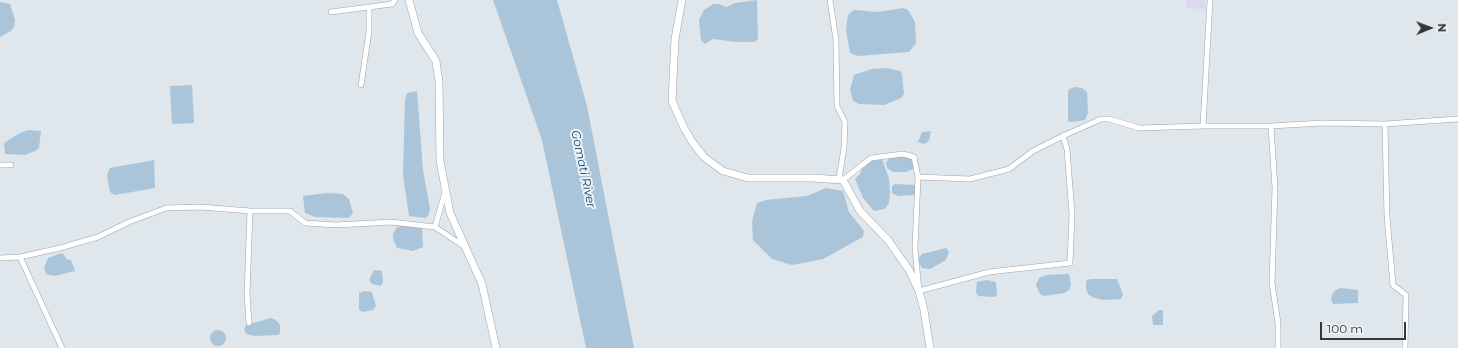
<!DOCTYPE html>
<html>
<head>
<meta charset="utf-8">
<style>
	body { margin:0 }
	#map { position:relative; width:1458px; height:348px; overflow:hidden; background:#dfe6ec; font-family:Montserrat,sans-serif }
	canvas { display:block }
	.north { position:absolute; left:1410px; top:8px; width:40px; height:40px; -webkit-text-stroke:3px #ecf3f9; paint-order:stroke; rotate:89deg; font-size:11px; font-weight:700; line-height:16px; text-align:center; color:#35383a }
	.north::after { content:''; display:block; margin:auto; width:14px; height:18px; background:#35383a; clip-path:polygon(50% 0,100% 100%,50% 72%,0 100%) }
	.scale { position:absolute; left:1320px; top:322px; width:86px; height:18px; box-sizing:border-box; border:2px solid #35383a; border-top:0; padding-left:5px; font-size:12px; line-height:14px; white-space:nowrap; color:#35383a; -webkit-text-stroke:3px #ecf3f9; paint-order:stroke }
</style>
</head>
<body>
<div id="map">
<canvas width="1458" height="348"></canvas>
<div class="north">N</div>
<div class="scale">100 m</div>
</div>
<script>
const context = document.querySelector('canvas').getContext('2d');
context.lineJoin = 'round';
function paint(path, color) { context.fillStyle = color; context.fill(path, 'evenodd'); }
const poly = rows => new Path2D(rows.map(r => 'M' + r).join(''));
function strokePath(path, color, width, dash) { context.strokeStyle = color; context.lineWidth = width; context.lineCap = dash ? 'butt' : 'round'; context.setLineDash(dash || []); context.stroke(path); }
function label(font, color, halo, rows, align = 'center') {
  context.font = font + ' Montserrat,sans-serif'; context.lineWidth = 4; context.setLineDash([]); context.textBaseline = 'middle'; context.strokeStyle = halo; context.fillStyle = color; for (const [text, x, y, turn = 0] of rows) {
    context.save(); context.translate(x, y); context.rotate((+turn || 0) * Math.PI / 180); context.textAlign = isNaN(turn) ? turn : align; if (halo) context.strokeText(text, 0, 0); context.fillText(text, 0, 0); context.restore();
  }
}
paint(poly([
	[1186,0,1205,1,1205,9,1186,8]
]), '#ddd7ed');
paint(poly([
	[493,0,557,0,587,106,634,348,586,348,542,140],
	[757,0,758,40,754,42,736,42,713,39,705,44,701,40,699,20,704,10,713,4,719,4,726,7,735,3],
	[0,2,10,4,15,20,14,27,11,31,0,37],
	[903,8,908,10,915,22,916,43,909,52,857,56,850,53,846,30,848,15,854,10,878,12],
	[887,68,900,71,902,74,904,94,901,98,884,105,859,104,853,101,850,90,854,75,872,69],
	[192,85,194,123,172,124,170,86],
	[1076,87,1082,88,1087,92,1088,113,1085,120,1071,122,1068,121,1068,93,1069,89],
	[417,91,423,170,430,209,428,216,425,218,409,216,403,175,405,100,407,93],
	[28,130,41,131,39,148,35,151,25,155,5,154,4,143,18,134],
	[931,131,929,141,924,144,918,142,922,132],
	[905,156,913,160,913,169,906,172,893,172,887,168,886,163,889,158],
	[882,159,889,179,890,193,889,203,885,209,874,211,863,198,855,179,860,174,863,166,871,160],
	[154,160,155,188,115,195,110,192,107,175,110,168],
	[895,184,914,185,916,192,914,195,898,196,892,193,892,186],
	[826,188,843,191,849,212,864,231,863,237,823,259,792,265,772,259,753,240,752,221,757,203,766,200,807,196],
	[327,193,343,194,349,199,353,213,349,218,315,217,305,213,303,196],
	[401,226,422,227,423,247,413,251,397,248,393,239,393,234,397,227],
	[946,248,949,252,946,260,930,269,922,268,919,263,919,258,922,254],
	[62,253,68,260,71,260,75,271,54,276,46,274,44,268,48,258],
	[374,270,382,271,383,282,381,286,372,284,369,280],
	[1069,274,1071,285,1069,290,1064,293,1043,296,1040,294,1036,285,1039,278,1047,275],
	[1090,279,1117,279,1123,295,1121,299,1102,300,1092,297,1088,294,1086,289,1086,281],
	[987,280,996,282,997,295,994,297,978,296,976,292,977,282],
	[1340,288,1358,290,1358,303,1333,304,1331,298,1334,291],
	[365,291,372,292,376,306,373,310,362,312,359,310,359,293],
	[1159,310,1163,310,1163,325,1153,325,1152,316],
	[271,318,276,320,280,325,280,333,278,335,255,336,246,334,244,329,246,325],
	'210 338a8 8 0 1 1 16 0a8 8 0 1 1-16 0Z'
]), '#aac5da');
const street = poly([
	[830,0,836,40,837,106,845,122,844,148,839,179],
	[1210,0,1203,126,1271,126,1323,123,1385,124,1458,119],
	[331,12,392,4,395,0],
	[361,85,369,32,369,7],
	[1385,124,1387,217,1393,285,1406,295,1405,348],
	[1271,126,1275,188,1272,283,1278,323,1278,348],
	[1063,136,1067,149,1072,214,1070,263,989,272,919,291,915,248,918,177,970,179,1009,169,1033,151,1063,136,1101,119,1109,119,1139,128,1203,126],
	[0,165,11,165],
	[843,180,871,158,903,154,914,157,918,177],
	[435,227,465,247],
	[20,257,60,248,98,237,129,222,166,208,201,207,250,211],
	[0,258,20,257,62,348],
	[249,323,247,294,250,211,290,211,305,223,336,225,391,222,435,227,445,192]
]);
const secondary = poly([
	[409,0,418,33,436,61,439,82,440,161,450,213,482,284,496,348],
	[682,0,675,39,672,101,684,128,693,143,704,157,723,171,748,178,812,178,843,180,860,211,888,240,909,270,919,291,924,310,930,348]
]);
strokePath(street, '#9da3a9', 6);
strokePath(secondary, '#9da3a9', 8);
strokePath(street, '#fff', 5);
strokePath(secondary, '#fff', 7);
label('italic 12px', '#103f5d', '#ecf3f9', [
	["Gomati River",583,169,78]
]);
</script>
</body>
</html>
